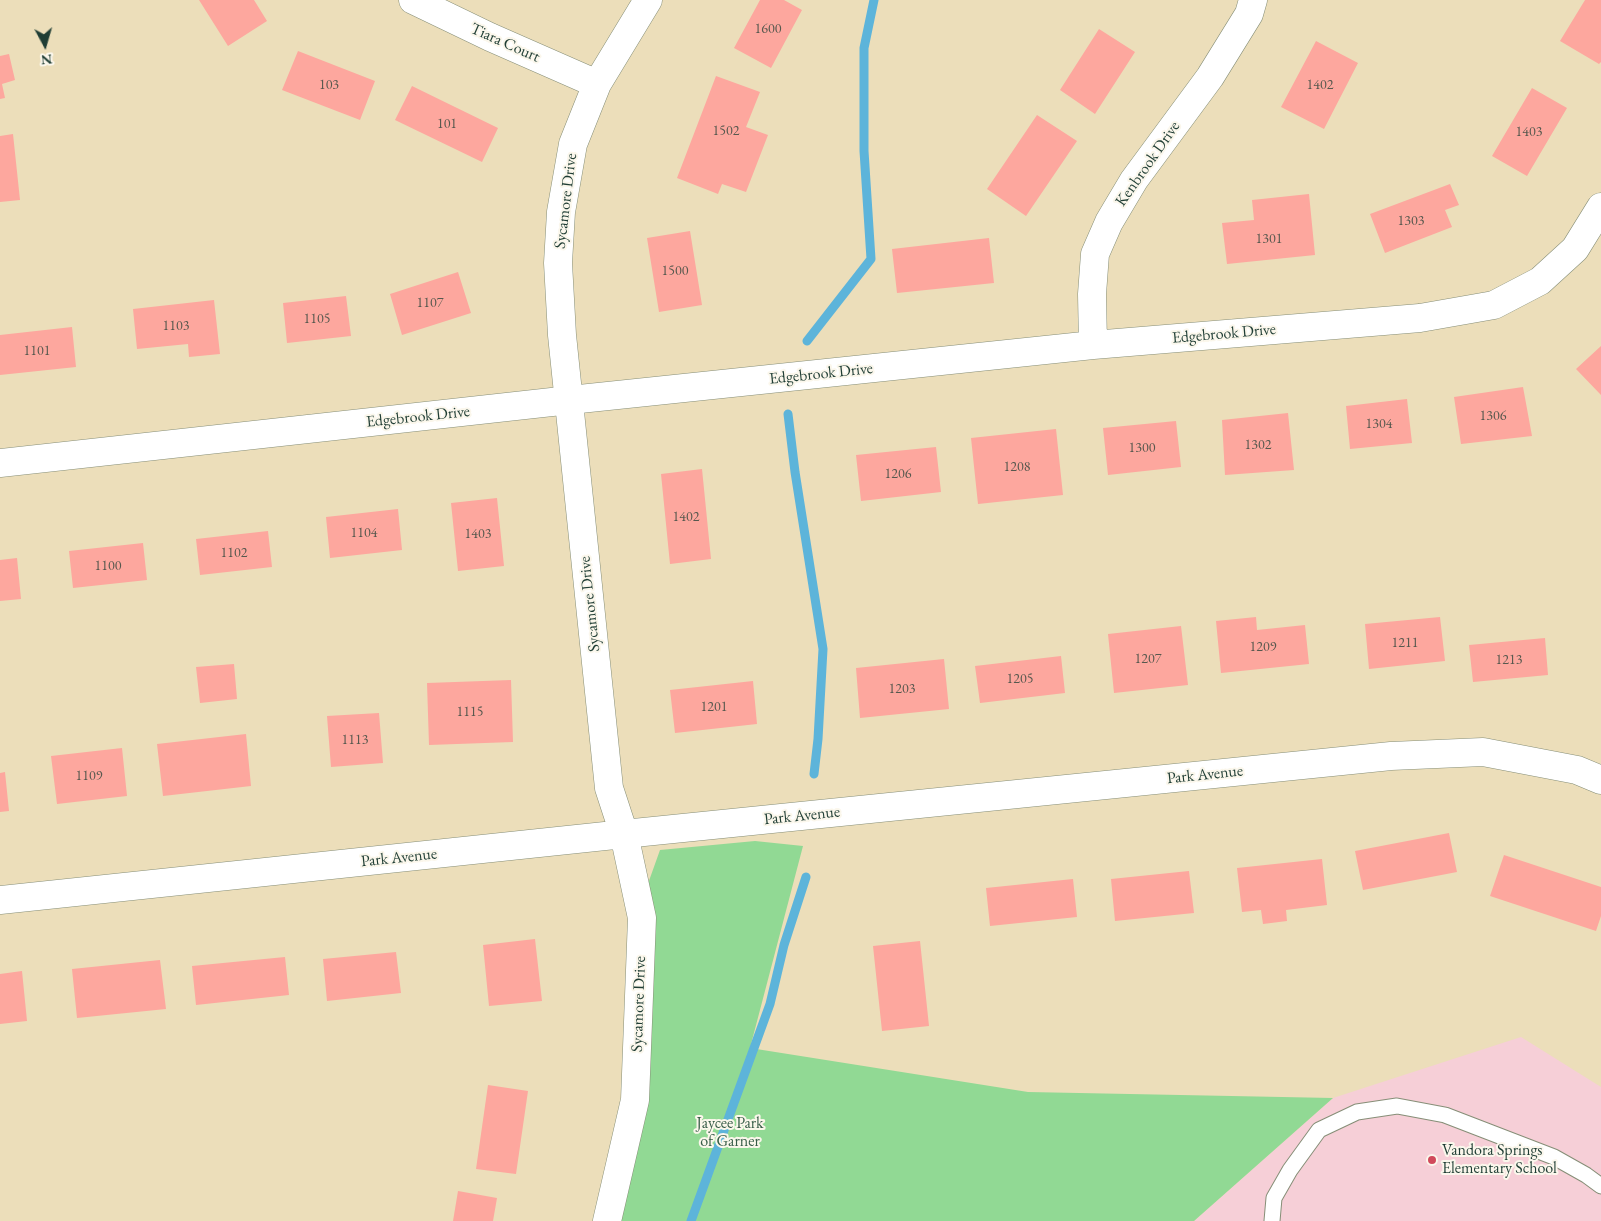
<!DOCTYPE html>
<html>
<head>
<meta charset="utf-8">
<style>
	body { margin:0 }
	#map { position:relative; width:1601px; height:1221px; overflow:hidden; background:#ecdeba; font-family:"EB Garamond",serif }
	canvas { display:block }
	.north { position:absolute; left:20px; top:20px; width:50px; height:50px; -webkit-text-stroke:4px #fbf7ec; paint-order:stroke; rotate:174deg; font-size:14px; font-weight:700; line-height:20px; text-align:center; color:#1f3d34 }
	.north::after { content:''; display:block; margin:auto; width:18px; height:22px; background:#1f3d34; clip-path:polygon(50% 0,100% 100%,50% 72%,0 100%) }
</style>
</head>
<body>
<div id="map">
<canvas width="1601" height="1221"></canvas>
<div class="north">N</div>
</div>
<script>
const context = document.querySelector('canvas').getContext('2d');
context.lineJoin = 'round';
function paint(path, color) { context.fillStyle = color; context.fill(path, 'evenodd'); }
const poly = rows => new Path2D(rows.map(r => 'M' + r).join(''));
function strokePath(path, color, width, dash) { context.strokeStyle = color; context.lineWidth = width; context.lineCap = dash ? 'butt' : 'round'; context.setLineDash(dash || []); context.stroke(path); }
function label(font, color, halo, rows, align = 'center') {
  context.font = font + ' "EB Garamond",serif'; context.lineWidth = 4; context.setLineDash([]); context.textBaseline = 'middle'; context.strokeStyle = halo; context.fillStyle = color; for (const [text, x, y, turn = 0] of rows) {
    context.save(); context.translate(x, y); context.rotate((+turn || 0) * Math.PI / 180); context.textAlign = isNaN(turn) ? turn : align; if (halo) context.strokeText(text, 0, 0); context.fillText(text, 0, 0); context.restore();
  }
}
paint(poly([
	[1521,1037,1601,1087,1601,1221,1194,1221,1333,1098]
]), '#f6cfd7');
paint(poly([
	[755,841,803,846,750,1048,1028,1092,1333,1098,1194,1221,619,1221,645,892,660,850]
]), '#91d994');
strokePath(poly([
	[807,341,871,259,864,151,864,48,874,0],
	[788,414,795,472,823,649,818,739,814,774],
	[691,1221,770,1004,784,945,806,877]
]), '#5db4da', 9);
paint(poly([
	[199,0,254,0,267,21,228,46],
	[760,0,784,0,802,10,771,68,734,48],
	[1585,0,1601,0,1601,62,1599,64,1560,41],
	[1099,29,1135,52,1095,114,1060,90],
	[1316,41,1358,63,1324,129,1281,107],
	[298,51,375,81,360,120,282,90],
	[9,54,15,80,2,84,5,98,0,99,0,56],
	[716,76,760,92,746,127,768,135,746,192,722,184,718,194,677,178],
	[412,86,498,128,482,162,395,120],
	[1532,88,1567,108,1527,176,1492,156],
	[1037,115,1077,141,1026,216,987,189],
	[13,134,20,200,0,202,0,136],
	[1450,184,1459,205,1445,210,1452,227,1385,253,1370,214],
	[1309,194,1315,255,1227,264,1222,223,1254,220,1252,200],
	[690,231,702,305,659,312,647,238],
	[989,238,994,283,897,293,892,249],
	[458,272,471,313,402,335,390,294],
	[346,296,351,336,287,343,283,303],
	[214,300,220,354,189,357,188,344,137,349,133,309],
	[72,327,76,367,0,375,0,335],
	[1601,346,1601,395,1576,369],
	[1523,387,1532,436,1461,444,1454,397],
	[1407,399,1412,443,1350,449,1346,406],
	[1288,413,1294,470,1225,475,1222,420],
	[1176,421,1181,467,1108,475,1103,428],
	[1056,429,1063,495,978,504,971,438],
	[936,447,941,492,861,501,856,455],
	[702,469,711,559,670,564,661,474],
	[497,498,504,566,458,571,451,503],
	[398,509,402,550,330,558,326,517],
	[268,531,272,567,200,575,196,539],
	[143,543,147,580,73,588,69,551],
	[17,558,21,599,0,601,0,560],
	[1256,617,1257,630,1305,625,1309,664,1221,673,1216,621],
	[1440,617,1445,661,1369,669,1365,624],
	[1181,626,1188,685,1114,693,1108,634],
	[1545,638,1548,675,1473,682,1469,645],
	[1061,656,1065,693,980,703,975,666],
	[944,659,949,709,860,718,856,668],
	[234,664,237,699,200,703,196,667],
	[511,680,513,742,429,745,427,683],
	[753,681,757,724,675,733,670,690],
	[379,713,383,763,331,767,327,716],
	[246,734,251,786,163,796,157,744],
	[122,748,127,796,57,804,51,756],
	[5,772,9,811,0,812,0,773],
	[1449,833,1457,872,1363,890,1355,851],
	[1504,855,1601,887,1601,916,1596,931,1490,896],
	[1322,859,1327,905,1286,910,1287,921,1263,924,1261,910,1242,912,1237,868],
	[1189,871,1194,913,1115,921,1111,879],
	[1073,879,1077,917,990,926,986,888],
	[535,939,542,1001,489,1006,483,945],
	[920,941,929,1026,882,1031,873,946],
	[396,952,401,993,327,1001,323,959],
	[285,957,289,995,196,1005,192,966],
	[160,960,166,1009,77,1018,72,969],
	[22,971,27,1021,0,1024,0,974],
	[488,1085,528,1091,516,1174,476,1169],
	[458,1191,497,1198,493,1221,453,1221]
]), '#fda79e');
const service = poly([
	[1272,1221,1274,1198,1290,1170,1319,1130,1357,1112,1397,1106,1445,1115,1554,1157,1586,1175,1601,1186]
]);
const minor = poly([
	[413,0,490,37,597,84],
	[1093,345,1092,294,1095,254,1109,222,1134,180,1210,77,1249,14,1253,0],
	[0,463,570,400,1093,345,1420,318,1494,305,1540,281,1575,249,1601,207],
	[0,900,624,834,1391,756,1483,752,1577,770,1601,780],
	[607,1221,635,1100,642,918,624,834,609,788,562,335,558,263,561,212,573,144,597,84,648,0]
]);
strokePath(service, '#868e77', 17);
strokePath(minor, '#868e77', 29);
strokePath(service, '#fff', 15);
strokePath(minor, '#fff', 28);
for (const [x, y, r, color] of [
	[1432,1160,5,"#d1495b"]
]) { const dot = new Path2D(); dot.arc(x, y, r, 0, 2 * Math.PI); context.fillStyle = color; context.fill(dot); strokePath(dot, '#fbf7ec', 2); }
label('14px', '#56584e', null, [
	["1600",768,29],
	["103",329,85],
	["1402",1320,85],
	["101",447,124],
	["1502",726,131],
	["1403",1529,132],
	["1303",1411,221],
	["1301",1269,239],
	["1500",675,271],
	["1107",430,303],
	["1105",317,319],
	["1103",176,326],
	["1101",37,351],
	["1306",1493,416],
	["1304",1379,424],
	["1302",1258,445],
	["1300",1142,448],
	["1208",1017,467],
	["1206",898,474],
	["1402",686,517],
	["1104",364,533],
	["1403",478,534],
	["1102",234,553],
	["1100",108,566],
	["1211",1405,643],
	["1209",1263,647],
	["1207",1148,659],
	["1213",1509,660],
	["1205",1020,679],
	["1203",902,689],
	["1201",714,707],
	["1115",470,712],
	["1113",355,740],
	["1109",89,776]
]);
label('16px', '#1f3d34', '#fbf7ec', [
	["Tiara Court",505,43,24],
	["Kenbrook Drive",1148,164,-55],
	["Sycamore Drive",566,201,-83],
	["Edgebrook Drive",1224,334,-5],
	["Edgebrook Drive",821,374,-6],
	["Edgebrook Drive",418,417,-6],
	["Sycamore Drive",590,604,-96],
	["Park Avenue",1205,775,-6],
	["Park Avenue",802,816,-6],
	["Park Avenue",399,858,-6],
	["Sycamore Drive",639,1004,-88]
]);
label('16px', '#365c47', '#fbf7ec', [
	["Jaycee Park",730,1124],
	["of Garner",730,1142]
]);
label('16px', '#1f3d34', '#fbf7ec', [
	["Vandora Springs",1442,1151],
	["Elementary School",1442,1169]
], 'left');
</script>
</body>
</html>
